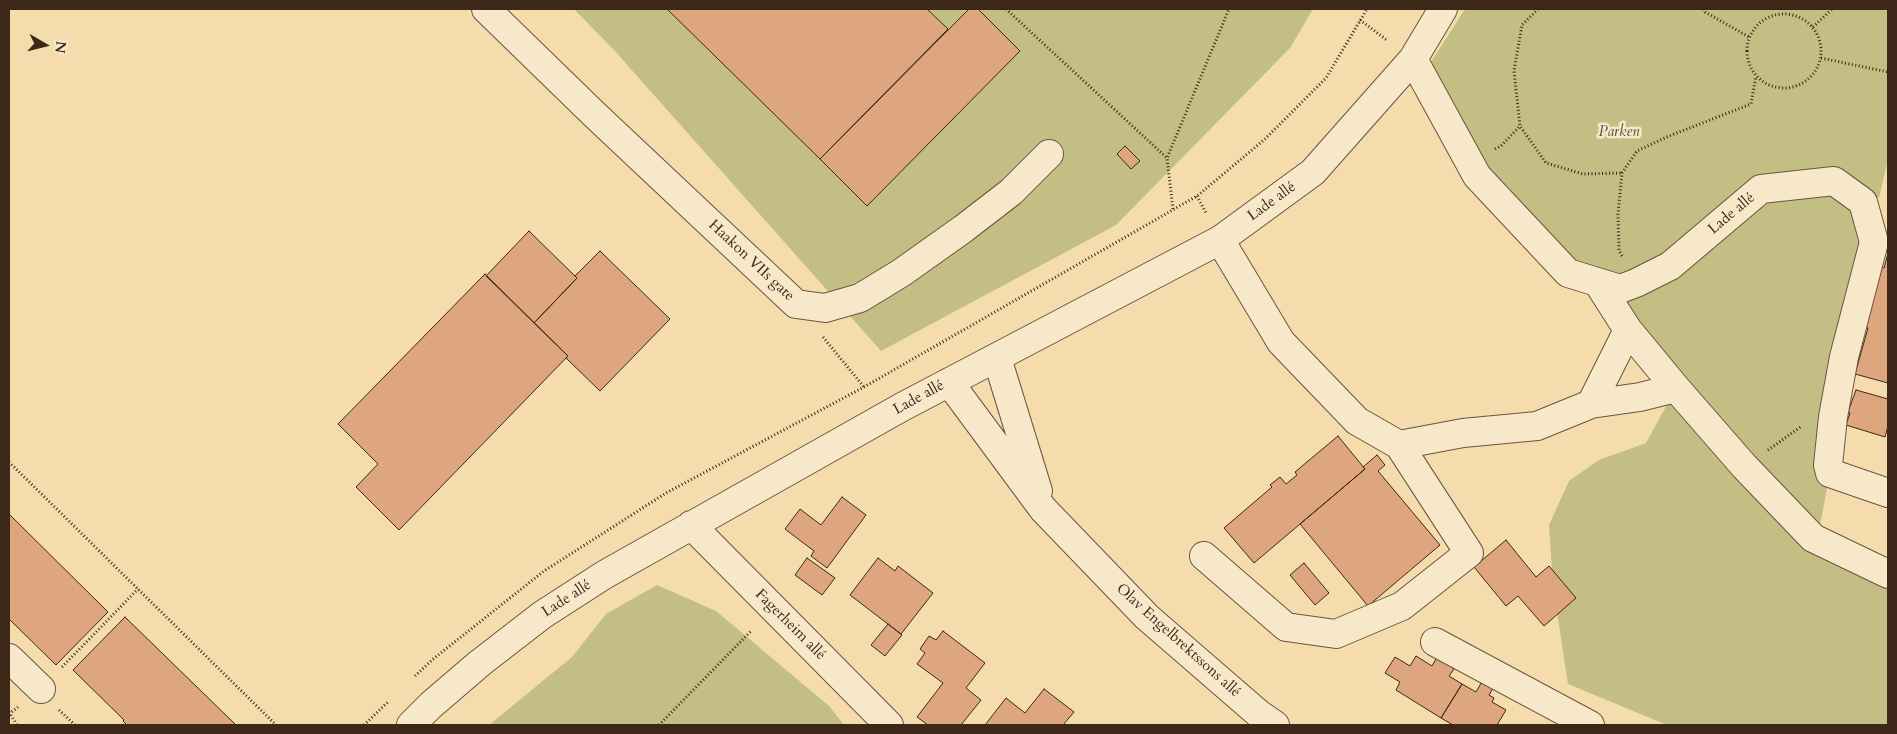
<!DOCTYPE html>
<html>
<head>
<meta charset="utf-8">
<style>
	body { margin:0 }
	#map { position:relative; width:1897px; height:734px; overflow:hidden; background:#f4dcad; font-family:Cardo,serif }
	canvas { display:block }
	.frame { position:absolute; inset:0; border:10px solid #3c2719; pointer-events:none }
	.north { position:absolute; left:20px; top:20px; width:50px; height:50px; -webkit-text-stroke:4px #f8e8ca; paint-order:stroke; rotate:98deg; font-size:14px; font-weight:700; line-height:20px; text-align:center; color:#3c2719 }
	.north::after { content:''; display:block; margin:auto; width:18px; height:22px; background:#3c2719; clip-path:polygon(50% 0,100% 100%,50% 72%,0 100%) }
</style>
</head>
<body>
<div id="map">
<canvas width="1897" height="734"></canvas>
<div class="frame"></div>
<div class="north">N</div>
</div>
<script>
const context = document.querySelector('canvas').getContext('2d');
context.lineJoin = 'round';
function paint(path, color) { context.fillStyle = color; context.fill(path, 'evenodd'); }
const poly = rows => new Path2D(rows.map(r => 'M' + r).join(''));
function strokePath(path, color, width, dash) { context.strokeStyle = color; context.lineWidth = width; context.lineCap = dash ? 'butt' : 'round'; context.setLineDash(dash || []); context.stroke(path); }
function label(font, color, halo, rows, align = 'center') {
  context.font = font + ' Cardo,serif'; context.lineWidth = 5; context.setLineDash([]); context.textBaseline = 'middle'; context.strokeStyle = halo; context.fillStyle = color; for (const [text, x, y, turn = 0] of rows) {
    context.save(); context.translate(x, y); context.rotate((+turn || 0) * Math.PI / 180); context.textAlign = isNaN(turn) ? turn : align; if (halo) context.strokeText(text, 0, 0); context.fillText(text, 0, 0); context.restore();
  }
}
paint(poly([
	[574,9,1313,9,1290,48,1116,225,881,351,614,50],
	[1465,9,1888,9,1888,159,1879,198,1838,169,1759,178,1663,259,1618,277,1573,265,1485,173,1427,68],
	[1834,181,1874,242,1820,525,1888,574,1888,725,1667,725,1568,684,1553,586,1549,525,1569,481,1599,460,1646,443,1676,388,1628,330,1620,289,1761,189],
	[657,585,716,611,829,706,844,725,489,725,572,657,606,614]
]), '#c3be84');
const building = poly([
	[667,9,927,9,948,29,820,159,667,9],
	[969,9,978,9,1020,51,867,206,820,159,969,9],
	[1125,146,1140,161,1131,169,1117,154,1125,146],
	[529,231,577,278,534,323,486,276,529,231],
	[600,251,670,319,600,391,566,358,568,356,534,323,577,278,575,276,600,251],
	[1888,253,1888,383,1855,374,1868,328,1865,327,1882,267,1884,268,1888,253],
	[485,274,568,356,399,530,356,487,378,464,338,424,485,274],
	[1856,390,1888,399,1888,426,1885,437,1846,425,1850,413,1848,412,1856,390],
	[1338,436,1365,469,1254,563,1224,528,1272,487,1270,485,1280,477,1286,484,1297,475,1295,472,1338,436],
	[1377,455,1385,465,1378,471,1440,545,1368,606,1300,524,1365,469,1363,467,1377,455],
	[842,497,866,515,827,568,811,556,814,551,785,529,800,509,821,525,842,497],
	[9,514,108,612,56,665,9,619,9,514],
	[1506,540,1536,577,1549,566,1576,598,1544,626,1518,596,1506,606,1474,567,1506,540],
	[807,558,835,578,822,595,795,575,807,558],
	[878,558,895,571,898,566,933,593,901,634,850,595,878,558],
	[1304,563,1329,593,1315,605,1290,575,1304,563],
	[125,617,236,725,127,725,123,721,124,720,73,670,125,617],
	[888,624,902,635,885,656,871,645,888,624],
	[943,631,985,663,966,688,981,700,961,725,928,725,917,717,943,683,917,664,925,653,920,649,929,636,936,640,943,631],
	[1440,652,1453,660,1450,666,1454,669,1449,676,1462,684,1441,718,1396,690,1400,682,1385,673,1395,657,1410,666,1416,656,1432,666,1440,652],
	[1484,678,1495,685,1489,695,1494,698,1492,702,1506,710,1497,725,1453,725,1441,718,1462,684,1476,692,1484,678],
	[1044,689,1074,712,1063,725,985,725,1006,698,1025,713,1044,689]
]);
paint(building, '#dea67e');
strokePath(building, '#3c2719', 1);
const minor = poly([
	[486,9,595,115,796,304,825,308,860,298,901,273,963,229,1011,192,1049,154],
	[1413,59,1477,176,1568,273,1620,289,1636,283,1670,266,1761,189,1834,181,1863,202,1874,242,1844,357,1833,417,1828,465,1830,473,1888,493],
	[1220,240,1281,342,1357,421,1399,445,1463,433,1537,426,1591,404,1628,330,1598,283],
	[1628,330,1676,388],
	[997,358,1038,491],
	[949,382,1043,509,1147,617,1259,714,1275,725],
	[1591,404,1640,397,1676,388,1744,466,1813,538,1888,574],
	[691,525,889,725],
	[1204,556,1286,627,1336,634,1402,606,1469,553,1399,445],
	[1435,642,1590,725],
	[9,658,41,689],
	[411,725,431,705,480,663,542,615,604,575,902,407,1220,240,1313,172,1413,59,1443,9]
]);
strokePath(minor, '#6a543e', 30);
strokePath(poly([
	[1006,9,1167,158],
	[1538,9,1522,25,1514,71,1520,126,1546,163,1583,174,1622,173],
	[1703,9,1705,12,1749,37],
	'1747 51a37 37 0 1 1 74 0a37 37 0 1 1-74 0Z',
	[1360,20,1388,41],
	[1813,27,1832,9],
	[1821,58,1888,72],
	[1495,149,1501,146,1520,126],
	[1197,196,1206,213],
	[1173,209,1167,158,1229,9],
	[1622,256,1619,251,1618,214,1622,173,1637,151,1669,136,1751,104,1756,76],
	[823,337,864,387],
	[1768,450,1802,426],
	[9,462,276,725],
	[62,667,138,589],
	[415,676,432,660,544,571,666,493,864,387,1197,196,1265,139,1326,78,1367,9],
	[59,710,75,725],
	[9,712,17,725],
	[9,714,18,707],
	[364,725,389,701],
	[659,725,752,630]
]), '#3c2719', 3, [1, 2.5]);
strokePath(minor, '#f8e8ca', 28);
label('italic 15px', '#5e4d34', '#f8e8ca', [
	["Parken",1619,133]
]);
label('15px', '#3c2719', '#f8e8ca', [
	["Lade allé",1272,202,-36],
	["Lade allé",1732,214,-40],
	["Haakon VIIs gate",751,261,43],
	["Lade allé",919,398,-29],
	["Lade allé",567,599,-33],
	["Fagerheim allé",790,625,45],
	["Olav Engelbrektssons allé",1178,641,42]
]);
</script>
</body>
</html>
